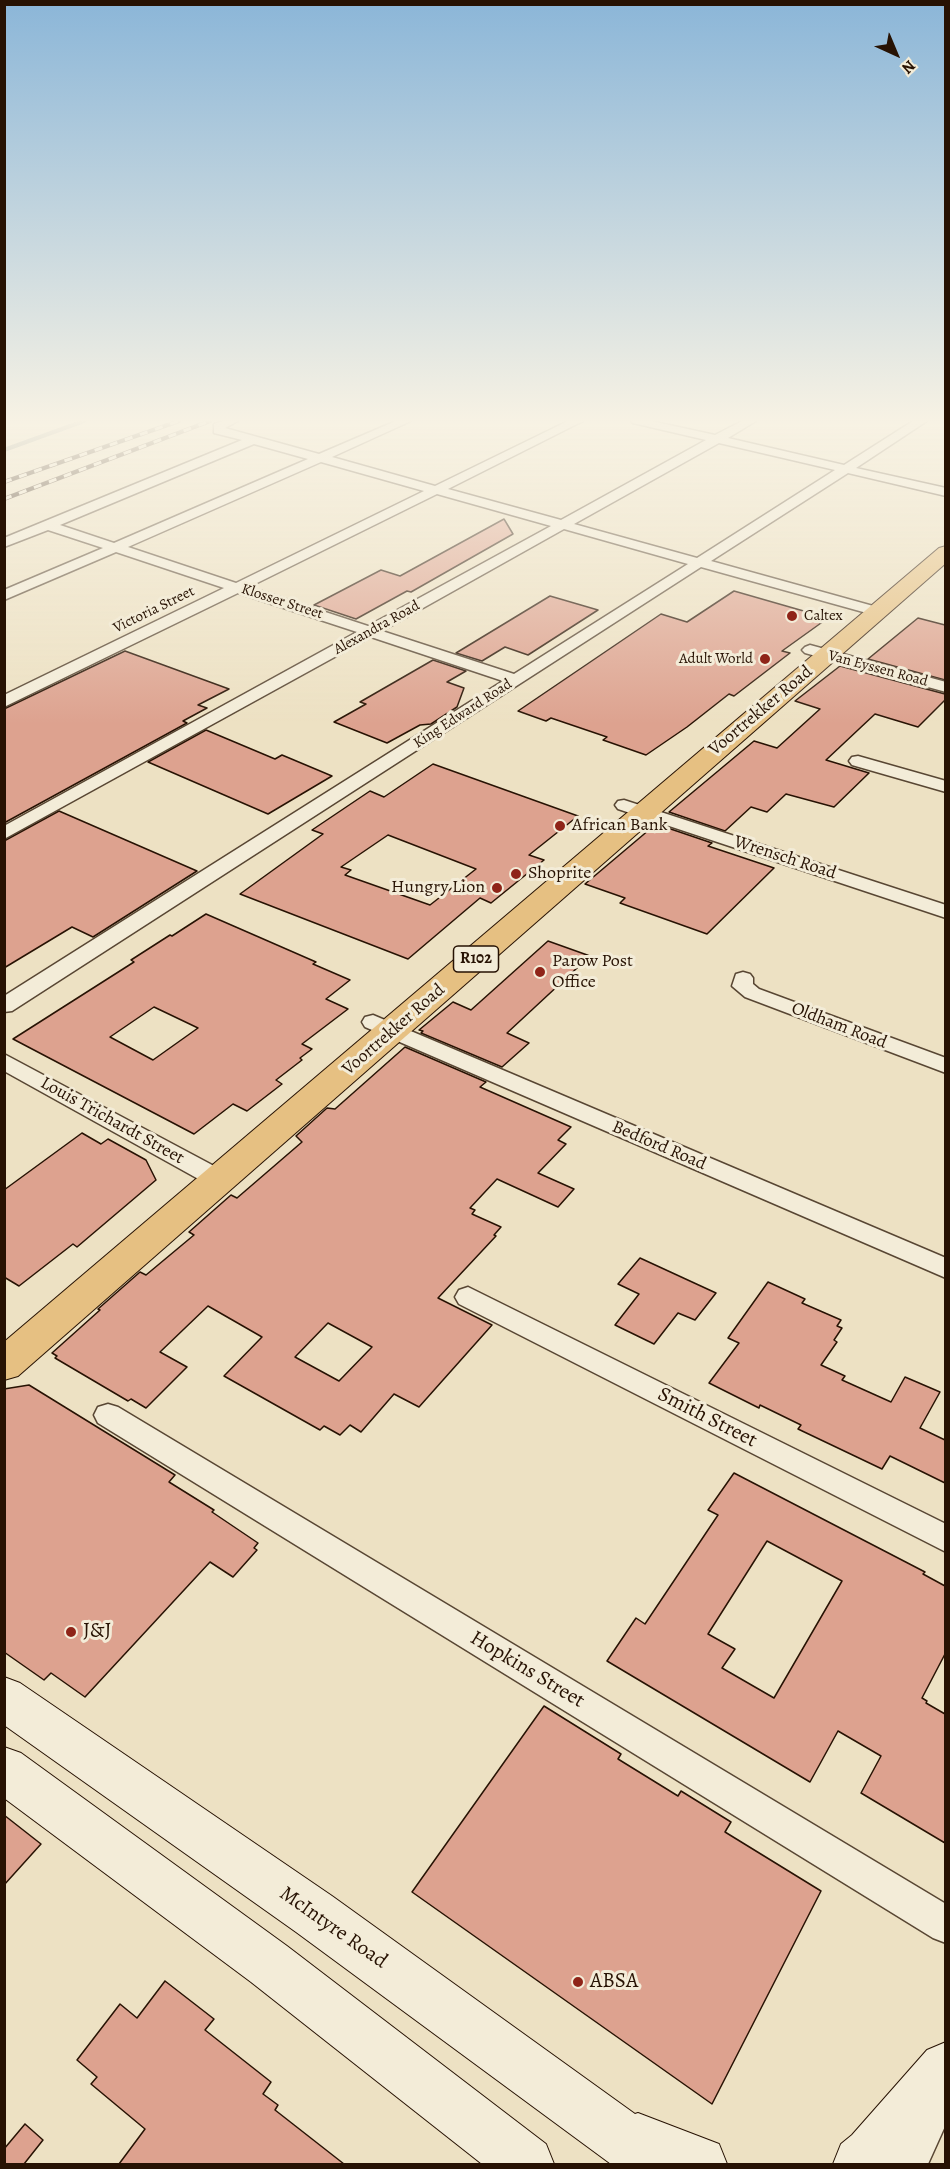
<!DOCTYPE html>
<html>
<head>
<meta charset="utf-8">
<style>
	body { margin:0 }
	#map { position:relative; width:950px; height:2169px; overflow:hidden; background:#ede1c3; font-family:Alegreya,serif }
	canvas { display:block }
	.frame { position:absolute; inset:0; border:6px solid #271203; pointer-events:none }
	.north { position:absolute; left:866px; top:24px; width:60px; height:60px; -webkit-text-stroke:4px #f3ecd8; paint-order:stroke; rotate:136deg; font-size:16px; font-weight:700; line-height:24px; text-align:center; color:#271203 }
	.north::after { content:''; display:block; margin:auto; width:21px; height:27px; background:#271203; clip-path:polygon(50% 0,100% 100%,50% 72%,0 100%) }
</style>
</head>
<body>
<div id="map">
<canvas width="950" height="2169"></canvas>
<div class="frame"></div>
<div class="north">N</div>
</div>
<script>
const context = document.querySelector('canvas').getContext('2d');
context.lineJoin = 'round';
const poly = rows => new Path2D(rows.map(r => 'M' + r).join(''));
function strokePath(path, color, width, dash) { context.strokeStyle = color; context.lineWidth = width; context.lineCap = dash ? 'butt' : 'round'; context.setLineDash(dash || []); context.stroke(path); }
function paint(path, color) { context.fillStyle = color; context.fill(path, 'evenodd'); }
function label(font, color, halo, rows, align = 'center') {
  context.font = font + ' Alegreya,serif'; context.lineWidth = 6; context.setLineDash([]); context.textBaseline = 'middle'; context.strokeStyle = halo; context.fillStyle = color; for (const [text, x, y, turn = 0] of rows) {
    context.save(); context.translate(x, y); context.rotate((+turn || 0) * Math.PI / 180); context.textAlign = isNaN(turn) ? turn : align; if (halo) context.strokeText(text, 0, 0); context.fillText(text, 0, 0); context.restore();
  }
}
strokePath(poly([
	[4,450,84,421]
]), '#707774', 4.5);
const building = poly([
	[504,519,513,534,411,592,407,591,356,619,314,605,381,570,400,576,504,519],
	[734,591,828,618,782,651,790,653,734,696,729,694,687,727,646,755,603,740,607,737,551,718,546,721,518,711,661,614,687,622,734,591],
	[550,596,598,610,528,655,505,647,482,661,456,653,550,596],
	[918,618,945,625,945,680,868,659,918,618],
	[125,651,229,689,198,705,207,708,183,721,187,723,4,823,4,709,125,651],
	[433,660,466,671,447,682,464,688,457,707,431,724,420,725,387,743,334,722,366,704,360,702,433,660],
	[840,666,945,694,945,700,918,727,875,714,826,760,869,773,834,807,786,794,767,812,751,807,725,831,669,812,754,741,777,748,820,709,795,701,840,666],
	[206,730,275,759,282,755,332,776,268,814,148,762,206,730],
	[433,764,578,816,529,855,544,860,491,903,480,898,408,959,240,894,323,834,312,830,370,791,384,797,433,764],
	[388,835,476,869,430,905,345,875,351,870,341,867,388,835],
	[59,811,197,871,93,937,72,927,4,968,4,841,59,811],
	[656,824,712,843,708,846,774,868,707,934,620,903,625,898,585,884,656,824],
	[206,914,316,962,313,964,350,980,326,999,348,1009,302,1044,312,1049,300,1058,302,1060,276,1080,282,1084,247,1111,233,1104,194,1134,13,1039,134,962,131,960,170,935,172,936,206,914],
	[154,1007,198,1028,153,1060,110,1037,154,1007],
	[548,941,590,956,507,1033,529,1043,502,1067,421,1033,423,1031,419,1030,453,1002,471,1010,548,941],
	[405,1047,486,1082,480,1087,571,1127,558,1140,566,1144,538,1173,574,1189,558,1207,497,1179,470,1208,475,1210,472,1214,501,1227,494,1235,496,1236,438,1298,492,1325,419,1407,394,1394,361,1432,350,1425,340,1435,324,1426,320,1430,224,1376,262,1337,208,1306,160,1352,187,1367,146,1408,131,1399,128,1401,55,1358,57,1356,52,1353,100,1310,98,1309,140,1272,146,1275,194,1235,189,1232,231,1195,237,1198,302,1142,296,1136,327,1108,335,1109,405,1047],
	[328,1323,372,1347,339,1381,295,1357,328,1323],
	[82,1133,101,1144,108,1139,146,1160,156,1180,77,1247,73,1244,19,1286,4,1277,4,1190,82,1133],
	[640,1258,716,1293,695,1320,678,1313,654,1344,615,1325,639,1294,618,1284,640,1258],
	[768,1282,805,1299,802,1303,841,1320,837,1326,842,1328,834,1340,837,1342,821,1365,845,1376,842,1380,891,1402,905,1377,940,1392,920,1428,945,1440,945,1483,890,1456,882,1469,798,1429,801,1425,760,1405,759,1408,709,1383,739,1343,728,1338,768,1282],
	[29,1385,175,1475,169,1482,214,1510,212,1512,258,1543,254,1548,257,1550,233,1577,210,1562,85,1697,51,1673,44,1680,4,1652,4,1389,29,1385],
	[734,1473,925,1572,923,1574,945,1586,945,1654,922,1698,927,1701,926,1703,945,1714,945,1843,861,1793,881,1756,838,1731,810,1782,607,1661,636,1618,645,1624,718,1515,708,1510,734,1473],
	[767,1541,842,1581,774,1698,722,1668,735,1649,708,1634,767,1541],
	[544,1706,621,1754,618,1759,678,1796,681,1791,731,1822,725,1832,821,1891,712,2104,412,1892,544,1706],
	[4,1815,41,1844,4,1885,4,1815],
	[165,1981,214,2019,205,2030,271,2082,263,2094,278,2105,275,2110,344,2164,119,2164,145,2129,91,2084,97,2077,77,2060,120,2004,137,2018,165,1981],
	[25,2124,43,2140,24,2164,4,2164,4,2149,25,2124]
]);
paint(building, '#dda28f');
strokePath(building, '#271203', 1.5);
const minor = poly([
	[223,421,238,421,225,428,319,454,396,421,411,421,332,457,435,486,568,421,583,421,448,489,561,520,706,440,633,423,631,421,651,421,715,435,742,421,756,421,728,438,844,465,913,421,927,421,856,468,946,488,946,496,848,473,711,561,884,609,886,612,884,615,874,615,701,567,12,1011,4,1012,4,996,503,681,371,637,4,839,4,826,357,632,238,593,4,707,4,695,224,588,116,552,4,600,4,590,103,548,48,530,4,547,4,538,242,440,214,433,214,424,223,421],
	[719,443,835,470,697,558,574,524,719,443],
	[254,444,308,459,114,543,60,525,254,444],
	[321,462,424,491,236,583,128,547,321,462],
	[437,494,551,526,368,626,249,587,437,494],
	[564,529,688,564,514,674,382,631,564,529],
	[810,645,946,682,946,692,805,653,802,650,805,647,810,645],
	[858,756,946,781,946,792,852,765,849,761,852,757,858,756],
	[624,800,946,905,946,918,618,809,615,805,618,801,624,800],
	[743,972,750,974,753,978,753,984,759,989,946,1058,946,1073,745,997,732,986,736,974,743,972],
	[373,1015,946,1258,946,1278,365,1027,362,1022,365,1017,373,1015],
	[4,1054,229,1174,232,1180,229,1186,220,1188,211,1186,4,1071,4,1054],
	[468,1287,946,1524,946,1552,459,1304,455,1297,459,1290,468,1287],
	[108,1404,118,1407,946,1904,946,1943,933,1938,98,1423,94,1415,98,1407,108,1404],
	[928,2099,942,2105,946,2114,946,2124,928,2164,888,2164,914,2105,928,2099]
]);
const secondary = poly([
	[4,1677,20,1683,332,1896,635,2114,638,2113,719,2144,727,2164,611,2164,296,1932,4,1725,4,1677],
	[4,1747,21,1753,287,1946,546,2144,554,2164,482,2164,251,1982,4,1798,4,1747],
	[946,2042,946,2111,900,2164,833,2164,841,2144,852,2135,927,2050,946,2042]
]);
const primary = poly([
	[946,546,946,563,18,1376,4,1380,4,1342,939,548,946,546]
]);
strokePath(minor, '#584633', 3);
strokePath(secondary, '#271203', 2);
strokePath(primary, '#271203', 2);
paint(minor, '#f3ecd8');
paint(secondary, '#f3ecd8');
paint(primary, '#e6c082');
const rail = poly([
	[4,482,179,421],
	[4,499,210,421]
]);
strokePath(rail, '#271203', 4.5);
strokePath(rail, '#f3ecd8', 3, [8]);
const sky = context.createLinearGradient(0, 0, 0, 724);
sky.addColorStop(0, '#8bb6d8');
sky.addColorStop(0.58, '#f7f2e4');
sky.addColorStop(1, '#f7f2e400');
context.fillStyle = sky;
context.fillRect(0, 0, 950, 724);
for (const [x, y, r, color] of [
	[792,616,6,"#8f2418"],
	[765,659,6,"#8f2418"],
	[560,826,6,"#8f2418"],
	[516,874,6,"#8f2418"],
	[497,888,6,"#8f2418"],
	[540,972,6,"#8f2418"],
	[71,1632,6,"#8f2418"],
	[578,1982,6,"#8f2418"]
]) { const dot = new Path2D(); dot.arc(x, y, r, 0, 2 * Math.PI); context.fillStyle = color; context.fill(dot); strokePath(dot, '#f3ecd8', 2); }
label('15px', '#271203', '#f3ecd8', [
	["Klosser Street",282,602,18],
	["Victoria Street",154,610,-26],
	["Alexandra Road",377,628,-29],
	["Van Eyssen Road",878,669,15],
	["King Edward Road",463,714,-33]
]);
label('15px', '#271203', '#f3ecd8', [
	["Caltex",804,616],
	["Adult World",753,659,"right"]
], 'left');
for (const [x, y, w] of [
	[476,959,45]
]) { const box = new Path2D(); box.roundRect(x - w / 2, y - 13, w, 26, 4.5); context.fillStyle = '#f3ecd8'; context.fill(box); strokePath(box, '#271203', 1.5); }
label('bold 16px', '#271203', null, [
	["R102",476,959]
]);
label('18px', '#271203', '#f3ecd8', [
	["Voortrekker Road",761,711,-40],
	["Wrensch Road",785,858,18],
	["Oldham Road",839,1026,21],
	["Voortrekker Road",394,1030,-41],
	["Louis Trichardt Street",112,1121,29],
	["Bedford Road",659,1146,23]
]);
label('18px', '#271203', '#f3ecd8', [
	["African Bank",572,826],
	["Shoprite",528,874],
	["Hungry Lion",485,888,"right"],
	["Parow Post",552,962],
	["Office",552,983]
], 'left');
label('21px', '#271203', '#f3ecd8', [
	["Smith Street",707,1418,27],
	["Hopkins Street",527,1670,31],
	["McIntyre Road",333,1928,35]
]);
label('21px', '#271203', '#f3ecd8', [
	["J&J",83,1632],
	["ABSA",590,1982]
], 'left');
</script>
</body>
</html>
